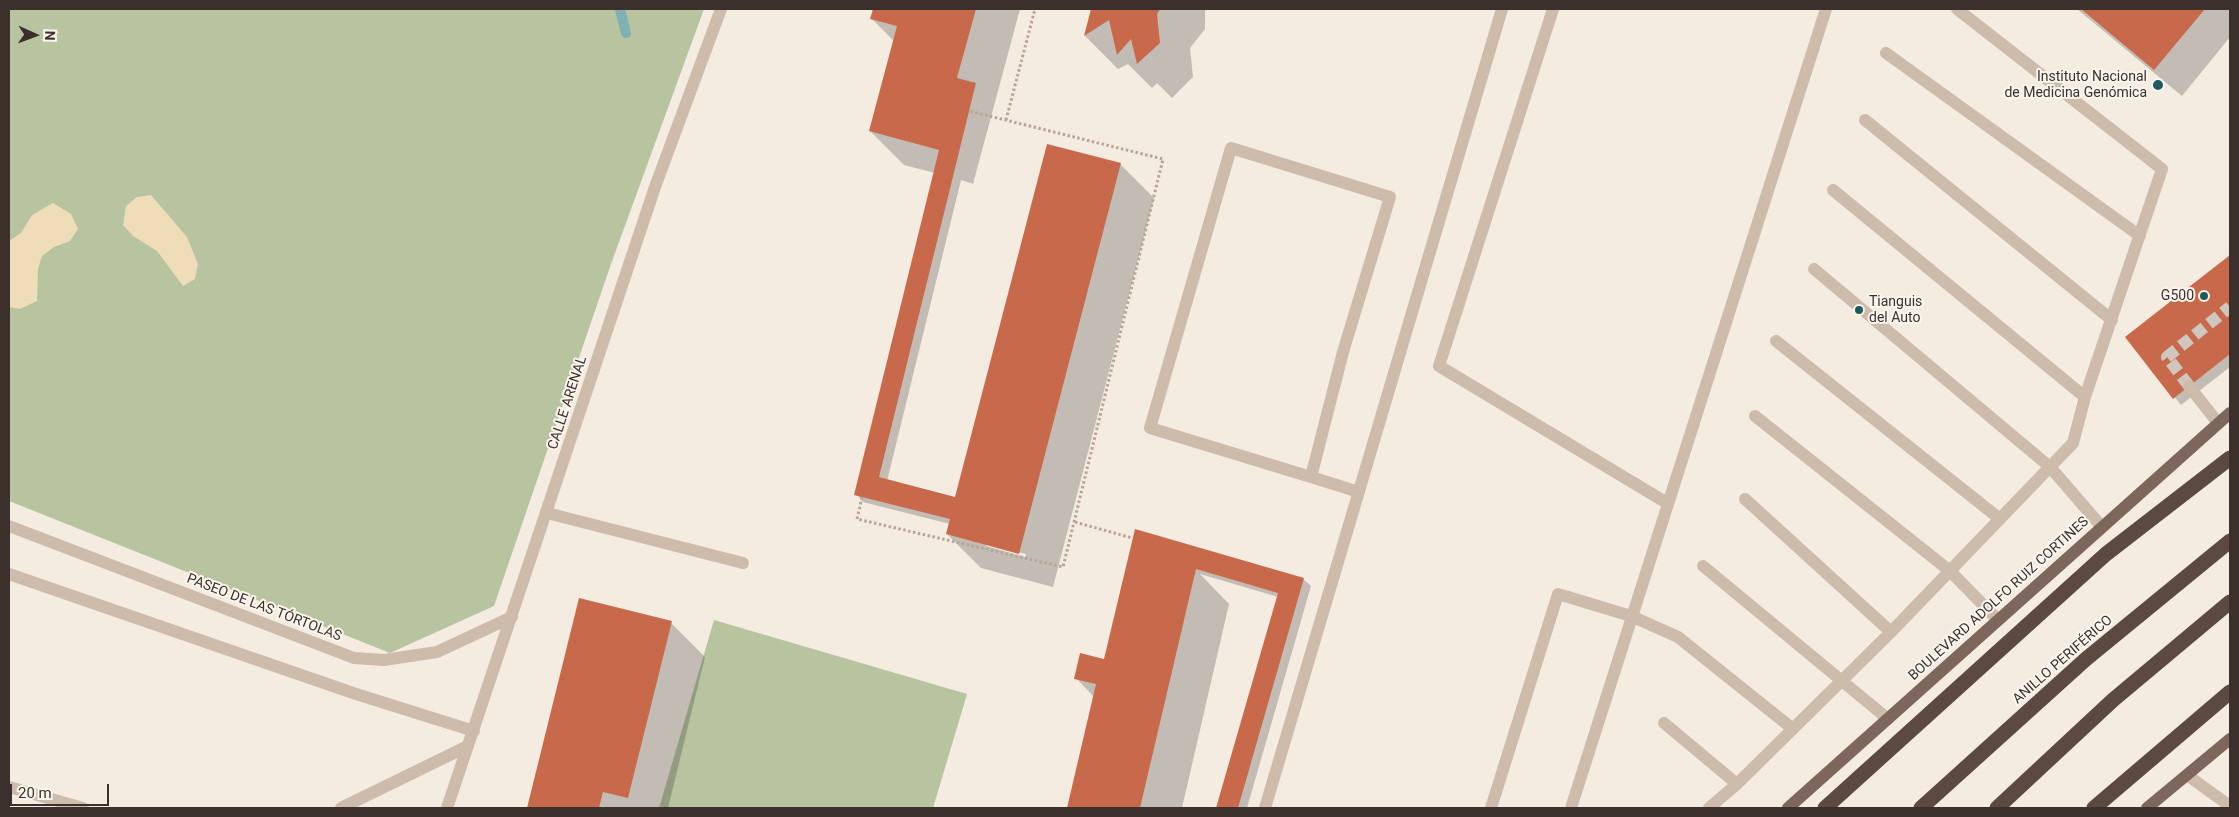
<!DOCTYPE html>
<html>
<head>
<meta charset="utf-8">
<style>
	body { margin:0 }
	#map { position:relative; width:2239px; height:817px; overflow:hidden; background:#f4ebe1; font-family:Roboto,sans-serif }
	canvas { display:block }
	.frame { position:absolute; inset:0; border:10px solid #3b302b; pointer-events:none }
	.north { position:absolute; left:10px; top:10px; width:50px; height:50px; -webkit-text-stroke:4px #fbf5ee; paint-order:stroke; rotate:92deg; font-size:14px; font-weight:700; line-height:20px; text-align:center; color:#3b302b }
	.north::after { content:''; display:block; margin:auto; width:18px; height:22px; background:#3b302b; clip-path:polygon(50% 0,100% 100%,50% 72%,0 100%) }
	.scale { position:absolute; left:10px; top:784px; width:99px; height:22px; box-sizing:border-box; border:2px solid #3b302b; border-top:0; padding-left:6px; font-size:15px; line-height:18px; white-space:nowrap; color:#3b302b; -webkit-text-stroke:4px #fbf5ee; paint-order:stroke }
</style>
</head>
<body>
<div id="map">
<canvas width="2239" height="817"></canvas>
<div class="frame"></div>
<div class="north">N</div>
<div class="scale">20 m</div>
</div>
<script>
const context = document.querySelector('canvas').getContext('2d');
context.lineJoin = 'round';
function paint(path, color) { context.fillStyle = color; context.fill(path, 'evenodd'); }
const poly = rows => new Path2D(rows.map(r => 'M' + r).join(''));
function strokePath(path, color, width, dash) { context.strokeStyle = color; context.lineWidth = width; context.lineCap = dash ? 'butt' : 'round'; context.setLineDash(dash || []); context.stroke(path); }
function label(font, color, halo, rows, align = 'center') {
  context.font = font + ' Roboto,sans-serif'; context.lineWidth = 4; context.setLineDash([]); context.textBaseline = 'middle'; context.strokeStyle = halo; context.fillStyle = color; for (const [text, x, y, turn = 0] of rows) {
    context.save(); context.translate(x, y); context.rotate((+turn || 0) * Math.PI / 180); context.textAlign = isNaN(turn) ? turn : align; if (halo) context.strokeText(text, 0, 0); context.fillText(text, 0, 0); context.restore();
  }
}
paint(poly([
	[9,9,704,9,611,264,494,606,390,653,9,501],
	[714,620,967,694,933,808,659,808]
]), '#b8c4a0');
paint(poly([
	[151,195,187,237,198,264,195,279,183,286,157,251,133,236,123,225,126,206,137,197],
	[53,203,71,214,78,229,70,241,54,247,42,256,38,269,37,301,20,309,9,307,9,241,21,233,32,215]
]), '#efdcb8');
paint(poly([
	[874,9,1020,9,973,184,961,180,887,481,955,498,1120,164,1154,198,1053,587,981,568,947,534,950,524,863,502,856,494,935,173,904,165,870,131,894,41,872,19],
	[986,544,1026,554,1025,557,986,546],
	[1092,9,1205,9,1205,29,1190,48,1193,77,1172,98,1157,83,1152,88,1128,64,1118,69,1085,36],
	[2077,9,2230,9,2230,37,2182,96],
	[2230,256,2230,367,2181,405,2127,338],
	[1136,530,1303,579,1311,586,1247,808,1217,808,1278,597,1200,574,1229,604,1182,808,1069,808,1094,697,1076,678,1105,660],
	[580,599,671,623,705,657,668,808,528,808]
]), '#0003');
strokePath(poly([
	[620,9,626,33]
]), '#7fb0b2', 10);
paint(poly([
	[873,9,976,9,957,78,976,83,879,477,955,497,1047,144,1121,163,1019,554,946,534,950,519,854,495,939,150,869,131,897,26,870,19],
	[1091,9,1160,9,1157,14,1160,43,1137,64,1131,39,1117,55,1109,20,1084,36],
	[2081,9,2205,9,2154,70],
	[2230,255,2230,354,2173,399,2125,337],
	[1135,529,1304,578,1238,808,1216,808,1278,593,1196,569,1140,808,1067,808,1096,684,1074,679,1080,653,1104,659],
	[579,598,672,621,628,798,603,792,599,808,527,808]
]), '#c8694b');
strokePath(poly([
	[2189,386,2167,357,2230,307]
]), '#cfc6bd', 12, [12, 6]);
strokePath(poly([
	[1006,120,1035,9],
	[862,497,857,519,1063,567,1163,159,969,111],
	[1075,522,1132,538]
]), '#b9a596', 3, [2.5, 2.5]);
strokePath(poly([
	[1553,9,1439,366,1667,503],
	[1886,53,2140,236],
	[1865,120,2112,320],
	[1833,190,2085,397],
	[1814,269,2050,467,2102,527],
	[1776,341,2000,519],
	[2189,386,2218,423],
	[1755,416,1950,571,1998,620],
	[1311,477,1150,428,1231,148,1390,197,1343,352,1311,477,1359,492],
	[1745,499,1891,632],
	[547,513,743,563],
	[9,526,354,658,384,660,437,652,512,617],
	[1703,566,1888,719],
	[9,574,356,694,474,731],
	[1664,723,1737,784],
	[2187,775,2230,806],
	[9,787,83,808],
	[341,808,468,746],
	[447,808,655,187,721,9],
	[1265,808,1502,9],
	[1491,808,1558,594,1631,616,1678,637,1793,729],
	[1571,808,1826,9],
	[1709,808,1737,784,1891,632,2073,443,2085,397,2162,169,1957,9]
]), '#cdbbac', 12);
strokePath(poly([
	[1788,808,2230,413],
	[2147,808,2230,739]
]), '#7d675c', 12);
strokePath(poly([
	[1825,808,2106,554,2230,458],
	[1921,808,2086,659,2230,541],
	[1997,808,2113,700,2230,602],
	[2094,808,2230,692]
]), '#5c4a42', 15);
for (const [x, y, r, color] of [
	[2158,85,6,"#1f5a5e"],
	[2204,296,5,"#1f5a5e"],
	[1859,310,5,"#1f5a5e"]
]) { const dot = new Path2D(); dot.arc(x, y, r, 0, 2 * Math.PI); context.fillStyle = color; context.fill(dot); strokePath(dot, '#fbf5ee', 2); }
label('14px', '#3b302b', '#fbf5ee', [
	["Instituto Nacional",2147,77],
	["de Medicina Genómica",2147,93],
	["G500",2194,296],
	["Tianguis",1869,302,"left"],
	["del Auto",1869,318,"left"]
], 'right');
label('14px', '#3b302b', '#fbf5ee', [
	["CALLE ARENAL",568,403,-72],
	["BOULEVARD ADOLFO RUIZ CORTINES",1999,599,-42],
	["PASEO DE LAS TÓRTOLAS",264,608,21],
	["ANILLO PERIFÉRICO",2063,660,-41]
]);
</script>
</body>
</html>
